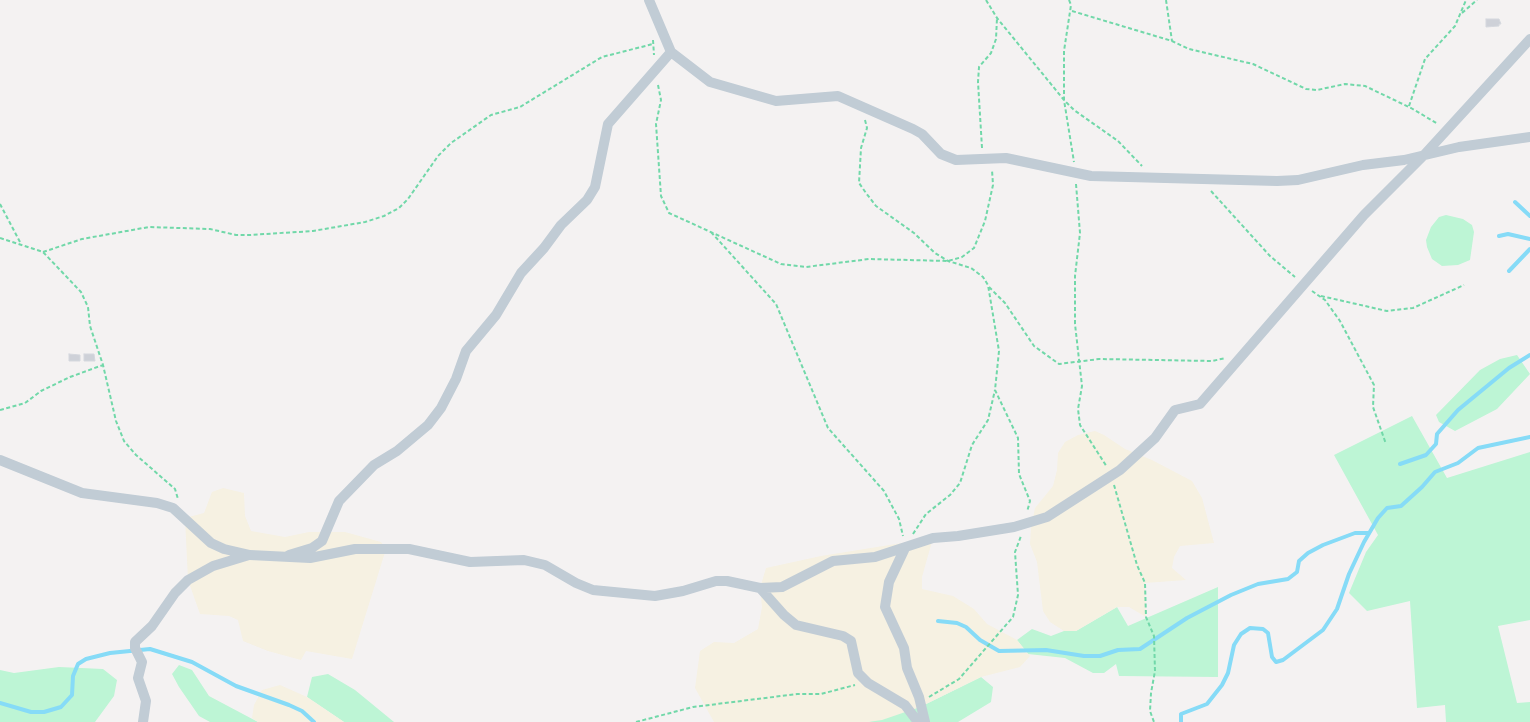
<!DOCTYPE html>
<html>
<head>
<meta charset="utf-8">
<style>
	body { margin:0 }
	canvas { display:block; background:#f4f2f2 }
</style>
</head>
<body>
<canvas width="1530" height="722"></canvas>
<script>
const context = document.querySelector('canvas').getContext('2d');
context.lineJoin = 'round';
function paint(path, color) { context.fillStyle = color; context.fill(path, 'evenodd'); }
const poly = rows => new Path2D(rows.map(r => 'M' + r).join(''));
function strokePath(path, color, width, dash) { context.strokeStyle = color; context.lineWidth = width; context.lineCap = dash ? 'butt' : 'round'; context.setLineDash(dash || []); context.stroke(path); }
paint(poly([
	[1446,215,1463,219,1472,225,1474,232,1470,260,1458,265,1442,266,1432,259,1427,247,1426,240,1431,227,1439,217],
	[1517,355,1530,374,1497,409,1455,431,1439,422,1436,415,1480,370,1500,359],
	[1412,416,1447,478,1530,452,1530,620,1498,626,1517,703,1530,702,1530,722,1446,722,1445,705,1417,708,1410,601,1367,611,1349,593,1366,552,1378,535,1334,455],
	[1218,587,1218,677,1119,676,1116,664,1104,673,1093,673,1065,658,1028,654,1017,640,1032,629,1051,636,1064,631,1076,631,1117,607,1128,626],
	[179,665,192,670,209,696,258,722,210,722,199,716,179,687,172,674],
	[59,667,103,669,117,680,114,696,95,722,0,722,0,670,14,673],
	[328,674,355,690,394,722,344,722,307,697,312,677],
	[981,677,993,687,991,702,958,722,868,722,920,707]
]), '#bdf5d5');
paint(poly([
	[1095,431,1104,435,1125,449,1152,460,1192,481,1202,498,1214,543,1180,546,1174,557,1172,568,1186,580,1145,583,1146,617,1129,607,1117,607,1076,631,1064,631,1050,622,1043,611,1037,562,1030,544,1031,528,1035,508,1053,486,1057,470,1058,453,1065,442,1078,435],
	[223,488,244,493,245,516,251,531,285,537,309,532,345,532,381,542,386,549,352,659,306,651,301,660,268,651,243,641,238,620,229,616,200,614,188,580,185,518,204,513,212,492],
	[933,538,922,577,922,589,953,596,974,609,987,624,1017,640,1030,656,1020,667,981,677,920,707,882,720,868,722,714,722,695,688,700,651,714,642,734,643,758,629,762,607,760,588,766,568,821,556],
	[280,685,307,697,344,722,258,722,252,718,254,705,262,690]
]), '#f6f1e2');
strokePath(poly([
	[1515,202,1530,216],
	[1499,236,1508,234,1530,239],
	[1509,271,1530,249],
	[1400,464,1426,455,1436,444,1437,434,1458,410,1509,368,1530,355],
	[938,621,957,623,966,627,980,640,999,651,1046,650,1084,656,1100,656,1118,650,1140,649,1187,618,1231,595,1258,584,1288,579,1297,572,1299,561,1308,553,1323,545,1355,533,1369,533],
	[0,703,31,712,44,712,61,707,72,695,73,676,78,664,86,659,110,653,150,649,192,662,236,686,289,705,302,711,314,722],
	[1181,722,1181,714,1207,704,1222,685,1228,673,1234,645,1241,634,1250,628,1263,629,1268,633,1272,657,1276,662,1283,660,1323,630,1337,609,1349,574,1364,542,1378,518,1387,508,1401,506,1422,487,1435,472,1458,463,1478,448,1530,437]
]), '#86dbf7', 4);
const building = poly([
	[1486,19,1499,19,1501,24,1499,24,1499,26,1486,27,1486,19],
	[69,354,80,355,80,361,69,361,69,354],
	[84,354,94,354,95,361,84,361,84,354]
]);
paint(building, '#ced1d8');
strokePath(building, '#d5d8de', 1);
strokePath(poly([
	[986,0,997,18,1064,100,1074,110,1118,141,1142,166],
	[1069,0,1071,5,1064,51,1064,100,1074,162],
	[1166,0,1172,41],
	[1072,11,1172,41,1189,49,1253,64,1306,89,1317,90,1345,84,1365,86,1411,108,1438,124],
	[1462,13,1477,0],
	[653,40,654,55],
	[658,85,661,100,656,124,661,196,669,213,781,264,806,267,869,259,948,261,962,257,974,248,985,221,993,185,992,170],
	[1409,106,1425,59,1455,26,1466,0],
	[865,120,867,128,861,148,859,183,866,193,876,206,914,233,935,253,948,261,971,268,983,277,988,285,999,351,995,390,1018,438,1019,474,1030,501,1027,512],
	[982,148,978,82,979,67,991,53,996,39,997,18],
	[1076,184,1080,233,1075,276,1075,324,1082,386,1078,409,1080,425,1107,467],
	[1211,191,1270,256,1295,277],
	[0,204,21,244],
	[711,232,776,304,828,428,884,491,899,519,903,536],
	[0,238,43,252,81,292,88,307,90,326,103,365,116,421,124,441,136,455,175,489,178,499],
	[43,252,82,239,149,227,210,229,236,235,250,235,313,231,365,222,384,216,399,208,408,199,438,156,451,143,491,115,520,107,602,57,653,44],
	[989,287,1005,303,1034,346,1059,364,1099,359,1212,361,1226,358],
	[1312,291,1325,300,1340,321,1374,385,1373,407,1386,444],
	[1321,296,1387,311,1413,308,1464,285],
	[0,410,25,403,41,391,70,377,103,365],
	[1114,485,1137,565,1145,583,1146,617,1154,636,1155,671,1151,693,1150,711,1154,722],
	[913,534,926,514,950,495,960,483,972,445,988,420,995,390],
	[929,697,959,679,1013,617,1018,595,1015,552,1021,536],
	[636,722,693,707,797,694,821,694,855,685]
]), '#71d8a9', 2, [4, 2.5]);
strokePath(poly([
	[649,0,671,52,710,82,776,101,838,96,913,129,922,134,941,154,956,160,1006,158,1091,176,1277,181,1298,180,1363,165,1404,160,1459,147,1530,137],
	[0,460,82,493,157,503,173,508,211,543,224,549,250,555,310,558,355,549,409,549,470,562,524,560,545,565,576,583,593,590,655,596,683,591,716,581,727,581,760,588,782,587,833,561,875,557,933,538,958,536,1014,527,1047,517,1120,470,1155,438,1175,410,1200,404,1364,215,1424,155,1530,39],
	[905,548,889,582,885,607,904,648,907,668,919,697,925,722],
	[289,555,312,548,322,541,339,501,374,465,397,451,428,425,441,408,456,379,466,351,496,315,521,273,544,248,561,225,587,200,595,187,608,124,671,52],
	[760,588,784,615,796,625,843,636,851,641,858,673,868,683,905,705,918,722],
	[143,722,146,701,138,678,142,662,135,648,135,642,152,626,175,593,188,580,213,566,249,555]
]), '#c1ccd5', 10);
</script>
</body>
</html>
